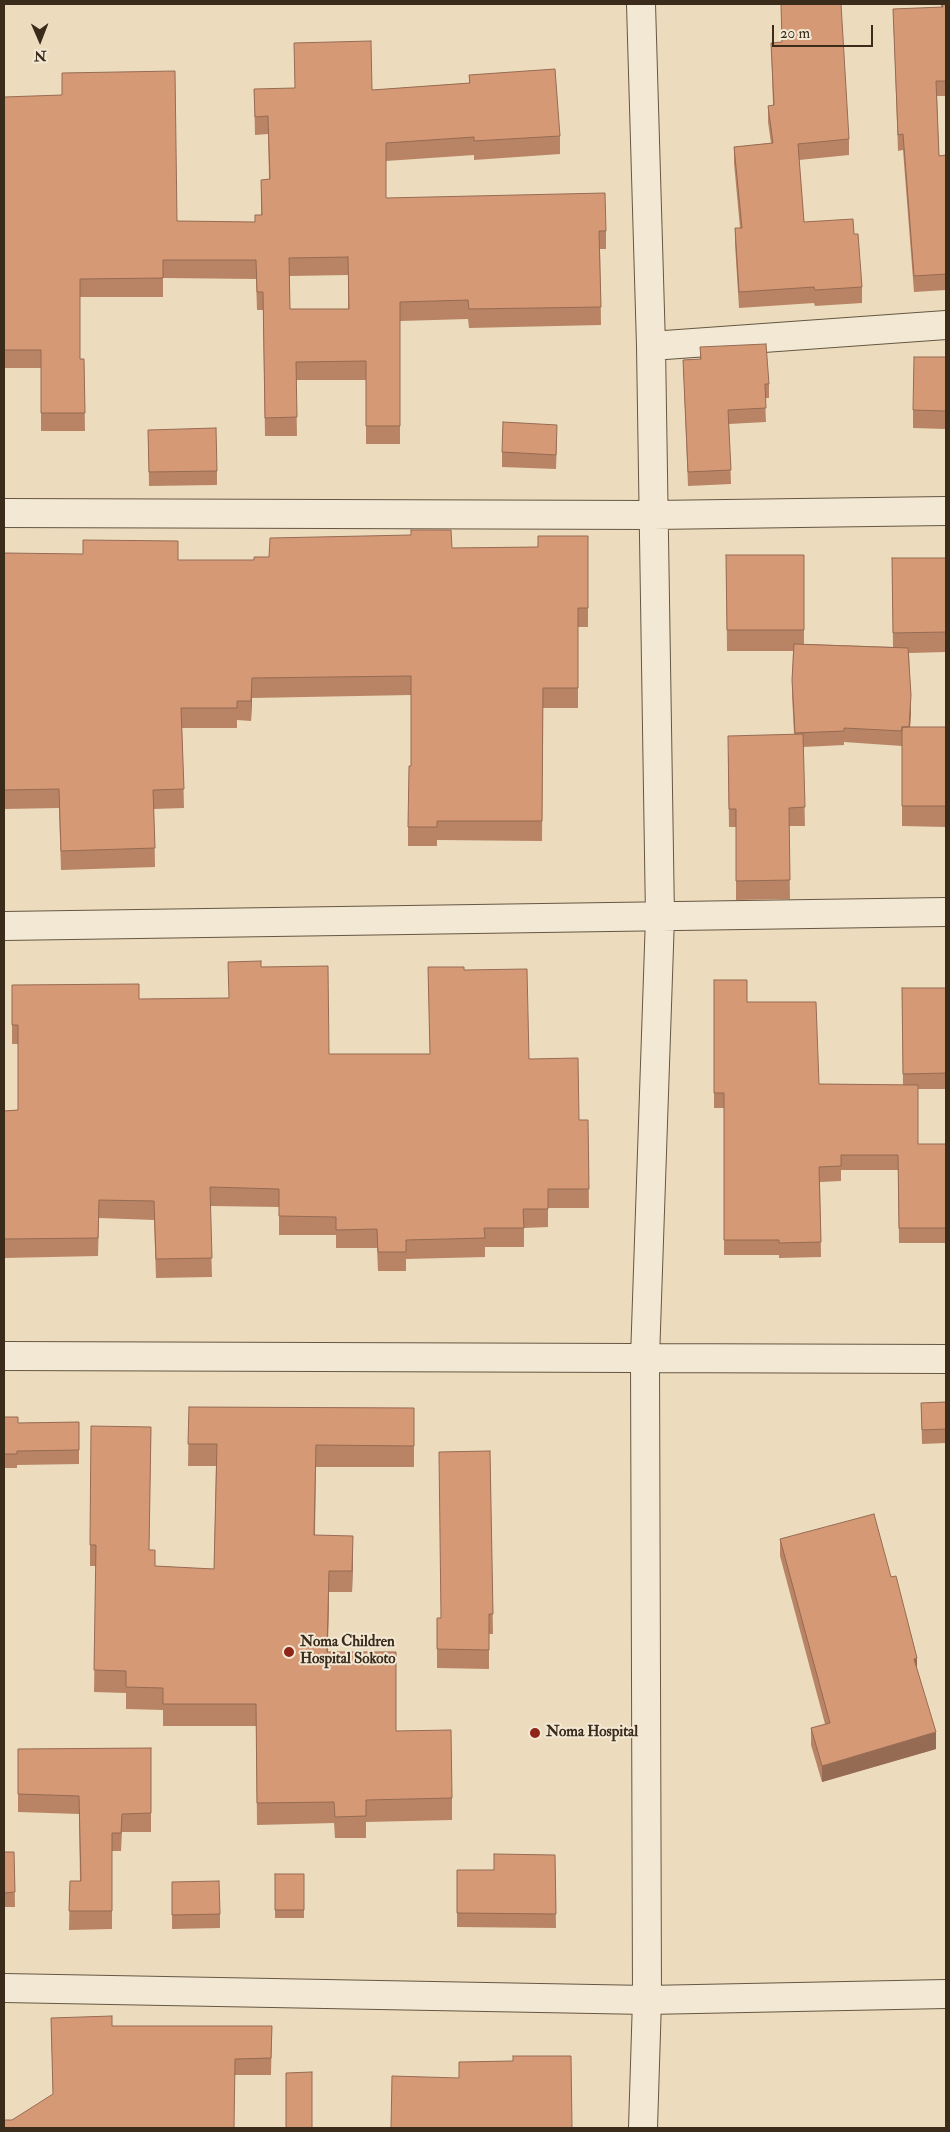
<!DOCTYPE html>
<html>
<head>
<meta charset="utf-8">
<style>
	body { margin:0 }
	#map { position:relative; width:950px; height:2132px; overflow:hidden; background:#ecdcbd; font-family:"IM FELL Double Pica",serif }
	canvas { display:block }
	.frame { position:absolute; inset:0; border:5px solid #3a2b1a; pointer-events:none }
	.north { position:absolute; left:15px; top:15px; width:50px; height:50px; -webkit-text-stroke:4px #f3e8d4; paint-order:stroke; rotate:179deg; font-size:14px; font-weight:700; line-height:20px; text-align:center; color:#3a2b1a }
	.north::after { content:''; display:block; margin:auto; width:18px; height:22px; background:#3a2b1a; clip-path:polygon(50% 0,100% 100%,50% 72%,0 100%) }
	.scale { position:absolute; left:772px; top:25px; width:101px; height:22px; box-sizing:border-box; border:2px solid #3a2b1a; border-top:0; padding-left:6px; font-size:15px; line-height:18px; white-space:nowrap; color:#3a2b1a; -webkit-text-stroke:4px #f3e8d4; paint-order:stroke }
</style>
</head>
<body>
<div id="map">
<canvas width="950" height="2132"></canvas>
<div class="frame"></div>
<div class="north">N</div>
<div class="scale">20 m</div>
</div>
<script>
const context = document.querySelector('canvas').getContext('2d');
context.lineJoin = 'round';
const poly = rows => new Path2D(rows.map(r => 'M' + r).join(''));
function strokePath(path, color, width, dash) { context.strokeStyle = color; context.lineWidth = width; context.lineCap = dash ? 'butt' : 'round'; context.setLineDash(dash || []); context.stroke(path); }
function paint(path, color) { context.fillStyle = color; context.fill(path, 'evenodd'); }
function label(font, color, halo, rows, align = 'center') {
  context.font = font + ' "IM FELL Double Pica",serif'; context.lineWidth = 4; context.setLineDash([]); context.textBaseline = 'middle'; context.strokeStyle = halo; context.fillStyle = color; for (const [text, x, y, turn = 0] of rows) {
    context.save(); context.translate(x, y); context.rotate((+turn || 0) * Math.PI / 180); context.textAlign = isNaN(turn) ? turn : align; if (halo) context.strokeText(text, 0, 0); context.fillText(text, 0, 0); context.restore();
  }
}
const minor = poly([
	[641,4,651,346,660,917,645,1358,647,2000,643,2128],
	[651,346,946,325],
	[4,513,653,515,946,511],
	[4,926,946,912],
	[4,1356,946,1359],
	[4,1988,647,2000,946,1994]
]);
strokePath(minor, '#665743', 30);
strokePath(minor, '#f3e8d4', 28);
paint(poly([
	[941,4,946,4,946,96,937,96,939,156,946,155,946,290,914,292,903,150,898,151,893,9,941,8],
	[771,43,849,139,849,155,799,160,804,222,854,234,862,287,862,303,815,306,814,303,739,308,735,244,735,228,740,228,734,163,734,147,771,143,768,122,768,106,773,105],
	[469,75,560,136,560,154,474,160,474,155,386,161,386,198,606,231,606,249,600,249,601,325,469,328,468,319,400,321,400,444,366,444,366,380,296,380,297,436,265,436,263,310,257,310,256,279,163,278,163,297,80,297,80,359,84,359,85,431,41,431,41,368,4,368,4,97,177,221,255,222,261,215,261,180,269,179,268,134,255,135,254,89,372,90,469,83],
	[348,275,348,309,290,309,290,276],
	[700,347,769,384,769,398,765,398,766,422,729,424,731,484,688,486,683,360,700,359],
	[946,357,946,429,913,428,913,410],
	[148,430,217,471,217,485,149,486],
	[557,439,556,469,502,467,502,452],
	[588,536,588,627,578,627,578,708,543,708,542,841,437,840,437,846,408,846,408,827,411,766,411,695,252,698,251,721,237,720,237,728,182,728,184,808,154,809,155,867,61,870,59,808,4,809,4,553,178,560,254,560,269,557,452,548,538,547],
	[726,555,804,555,804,644,893,647,892,558,946,558,946,652,909,653,911,710,910,727,946,727,946,827,902,826,902,746,844,742,844,745,803,747,805,826,789,826,790,899,736,900,736,827,729,827,728,754,794,734,792,694,793,651,727,651],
	[261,967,329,1054,430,1054,428,967,464,970,529,1059,579,1120,588,1120,589,1208,548,1208,548,1227,524,1228,524,1247,485,1247,485,1257,406,1259,406,1271,378,1271,377,1248,336,1248,336,1235,279,1235,279,1207,210,1206,212,1277,156,1278,154,1220,99,1218,98,1256,4,1258,4,1111,18,1110,18,1044,12,1044,12,985,139,999,229,998],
	[714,980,747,1002,819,1084,903,1085,902,988,946,988,946,1089,918,1089,918,1144,946,1144,946,1243,899,1243,898,1170,841,1170,841,1181,820,1182,821,1257,779,1258,779,1255,724,1255,724,1108,714,1108],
	[946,1402,946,1443,922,1444,921,1403],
	[189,1407,414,1408,414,1467,316,1467,315,1535,353,1558,352,1592,329,1592,328,1652,396,1731,452,1798,452,1820,366,1822,366,1838,335,1838,334,1823,257,1825,256,1726,163,1726,163,1710,126,1709,126,1693,94,1692,96,1566,90,1566,90,1545,151,1427,149,1550,155,1566,214,1569,216,1466,188,1466],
	[4,1417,18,1423,79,1422,79,1464,17,1465,17,1468,4,1468],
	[490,1451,493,1634,489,1634,489,1669,437,1668,437,1618,441,1618],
	[780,1539,891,1577,917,1669,936,1749,822,1782,811,1745,811,1728,825,1724,780,1556],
	[151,1748,151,1832,122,1832,121,1851,112,1851,112,1929,69,1930,70,1881,80,1881,79,1814,18,1812,18,1749],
	[4,1852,14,1852,15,1907,4,1907],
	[555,1855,556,1928,457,1927,457,1870,494,1870],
	[275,1874,304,1874,304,1918,275,1918],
	[172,1882,220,1914,220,1928,172,1929],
	[51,2018,112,2026,272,2026,271,2075,235,2075,12,2120,53,2095]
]), '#b88465');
paint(poly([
	[252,678,252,698,251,721,251,701],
	[911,695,911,710,909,746,909,732],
	[353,1536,353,1558,352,1592,352,1571],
	[329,1571,329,1592,327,1673,327,1652],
	[917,1658,917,1675,914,1659],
	[936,1732,936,1749,822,1782,822,1766]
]), '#966b53');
const building = poly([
	[781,4,841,4,849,139,798,144,804,222,853,219,854,234,858,234,862,287,815,290,814,287,739,292,735,228,742,228,734,147,773,143,768,106,774,105,771,43,782,42,781,4],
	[942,4,946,4,946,81,936,81,939,156,946,155,946,274,914,276,903,134,898,135,893,9,943,7,942,4],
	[371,41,372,90,470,83,469,75,555,69,560,136,474,141,474,137,386,143,386,198,605,193,606,231,599,231,601,307,469,309,468,300,400,302,400,426,366,426,366,361,296,362,297,417,265,418,263,292,257,292,256,260,163,260,163,278,80,279,80,359,84,359,85,413,41,413,41,350,4,350,4,97,62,95,62,73,175,71,177,221,255,222,255,215,262,215,261,180,270,179,268,116,255,117,254,89,295,88,294,43,371,41],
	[348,257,349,309,290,309,289,258,348,257],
	[766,344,769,384,765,384,766,408,728,410,731,470,688,472,683,360,701,359,700,347,766,344],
	[914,357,946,357,946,411,913,410,914,357],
	[503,422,557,425,556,455,502,452,503,422],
	[216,428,217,471,149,472,148,430,216,428],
	[411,530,451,530,452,548,538,547,538,536,588,536,588,608,578,608,578,688,543,688,542,821,437,821,437,827,408,827,409,766,411,766,411,676,252,678,251,701,237,701,237,708,181,708,184,789,153,790,155,848,61,851,59,789,4,790,4,553,83,554,83,540,178,541,178,560,254,560,254,557,269,557,270,538,411,535,411,530],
	[726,555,804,555,804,630,727,630,726,555],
	[892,558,946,558,946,632,893,633,892,558],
	[794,644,908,648,911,695,909,727,902,727,902,731,844,728,844,731,795,733,792,680,794,644],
	[902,727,946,727,946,806,902,806,902,727],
	[803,734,805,807,789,808,790,880,736,881,736,809,729,809,728,736,803,734],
	[261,961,261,967,328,966,329,1054,430,1054,428,967,464,967,464,970,527,969,529,1059,578,1058,579,1120,588,1120,589,1189,548,1189,548,1209,523,1209,524,1228,484,1228,485,1238,406,1240,406,1252,378,1252,377,1229,336,1230,336,1217,279,1216,279,1189,210,1187,212,1258,156,1259,154,1201,99,1200,98,1238,4,1239,4,1111,18,1110,18,1025,12,1025,12,985,139,984,139,999,229,998,228,962,261,961],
	[714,980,747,980,747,1002,816,1002,819,1084,918,1085,918,1144,946,1144,946,1228,899,1228,898,1155,841,1155,841,1166,819,1167,821,1242,779,1243,779,1240,724,1240,724,1093,714,1093,714,980],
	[902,988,946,988,946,1073,903,1074,902,988],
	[946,1402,946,1429,922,1430,921,1403,946,1402],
	[189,1407,414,1408,414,1446,316,1445,314,1535,353,1536,352,1571,329,1571,327,1652,396,1652,396,1731,451,1730,452,1798,366,1800,366,1816,335,1817,334,1802,257,1803,256,1704,163,1704,163,1688,126,1687,126,1671,94,1670,96,1545,90,1545,91,1426,151,1427,149,1550,155,1550,155,1566,214,1569,217,1444,188,1444,189,1407],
	[4,1417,18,1417,18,1423,79,1422,79,1450,17,1451,17,1454,4,1454,4,1417],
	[490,1451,493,1614,489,1614,489,1650,437,1649,437,1618,441,1618,439,1452,490,1451],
	[874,1514,891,1577,896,1576,917,1658,914,1659,936,1732,822,1766,811,1728,830,1723,780,1539,874,1514],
	[151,1748,151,1813,122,1814,121,1833,112,1833,112,1911,69,1911,70,1881,81,1881,79,1796,18,1794,18,1749,151,1748],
	[4,1852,14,1852,15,1892,4,1893,4,1852],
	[494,1854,555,1855,556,1914,457,1913,457,1870,494,1870,494,1854],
	[275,1874,304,1874,304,1910,275,1910,275,1874],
	[219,1881,220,1914,172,1915,172,1882,219,1881],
	[112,2016,112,2026,272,2026,271,2058,235,2059,234,2128,4,2128,4,2120,12,2120,53,2094,51,2018,112,2016],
	[513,2056,571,2056,572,2128,391,2128,392,2076,459,2078,459,2062,513,2061,513,2056],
	[312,2072,312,2128,286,2128,286,2073,312,2072]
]);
paint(building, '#d69976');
strokePath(building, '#966b53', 1);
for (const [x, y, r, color] of [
	[289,1652,6,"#8f2418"],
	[535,1733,6,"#8f2418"]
]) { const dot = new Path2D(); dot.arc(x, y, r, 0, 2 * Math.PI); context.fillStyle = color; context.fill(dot); strokePath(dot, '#f3e8d4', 2); }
label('bold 15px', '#3a2b1a', '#f3e8d4', [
	["Noma Children",300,1643],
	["Hospital Sokoto",300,1660],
	["Noma Hospital",546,1733]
], 'left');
</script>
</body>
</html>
